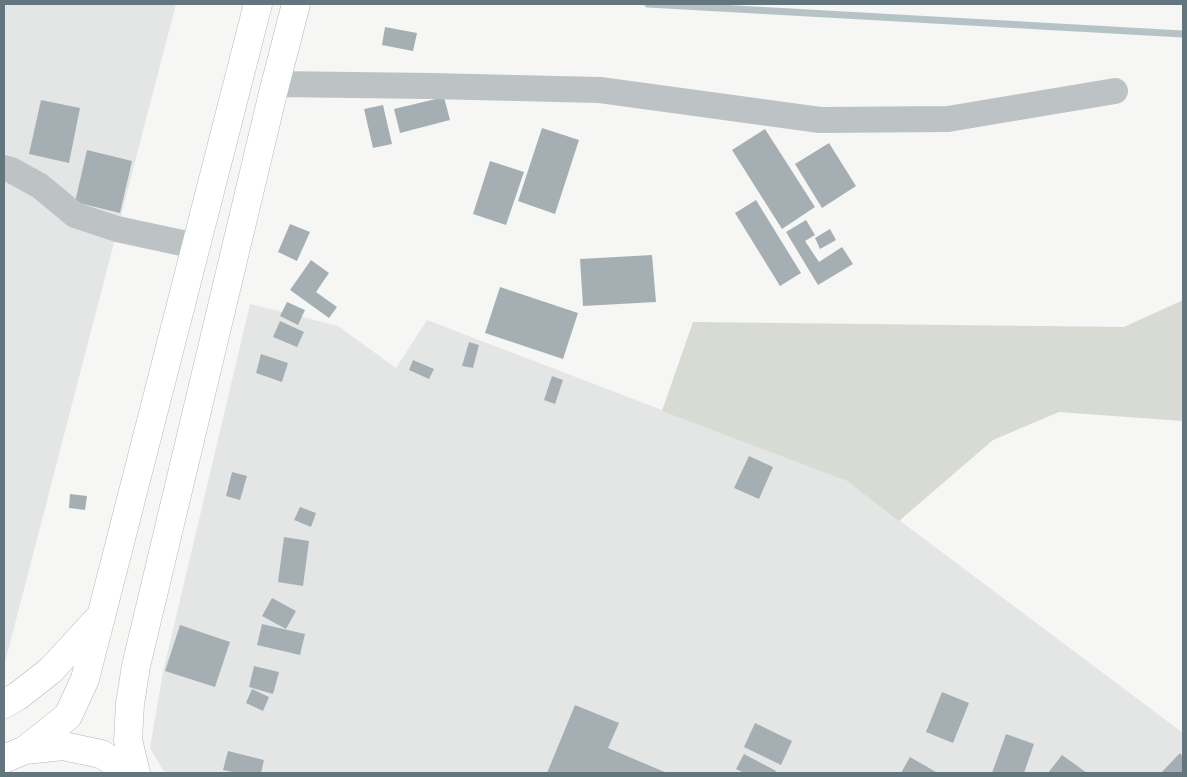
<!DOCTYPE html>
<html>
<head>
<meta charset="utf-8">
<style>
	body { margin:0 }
	#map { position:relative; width:1187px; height:777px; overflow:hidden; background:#f6f6f4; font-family:Figtree,sans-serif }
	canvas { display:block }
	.frame { position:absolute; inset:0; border:5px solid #63757d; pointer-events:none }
</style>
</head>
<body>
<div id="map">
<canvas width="1187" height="777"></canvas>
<div class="frame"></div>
</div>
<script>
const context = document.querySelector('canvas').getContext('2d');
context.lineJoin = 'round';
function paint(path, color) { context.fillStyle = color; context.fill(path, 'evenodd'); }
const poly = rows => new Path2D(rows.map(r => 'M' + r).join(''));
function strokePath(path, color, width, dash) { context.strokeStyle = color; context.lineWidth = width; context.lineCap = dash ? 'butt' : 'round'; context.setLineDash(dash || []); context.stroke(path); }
paint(poly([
	[4,4,176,4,4,666],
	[250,304,338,326,396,368,427,320,847,481,1183,733,1183,773,165,773,150,748,163,672]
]), '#e4e6e5');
paint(poly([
	[1183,300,1183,421,1059,412,993,440,899,521,847,481,662,411,693,322,1124,327]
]), '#d7dbd3');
strokePath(poly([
	[648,4,1183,34]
]), '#b6c3c6', 7);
paint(poly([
	[385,27,417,33,413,51,382,45],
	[444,97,450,120,400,133,394,109],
	[41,100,80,108,69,163,29,154],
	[383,105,392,144,373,148,364,109],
	[542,128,579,140,555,214,518,201],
	[765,129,815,207,782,229,732,150],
	[829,143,856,186,822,208,795,164],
	[87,150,132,161,120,213,75,202],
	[490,161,524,172,506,225,473,214],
	[756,200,801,273,780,286,735,213],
	[806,220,815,235,805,241,819,262,842,247,853,264,818,285,786,232],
	[290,224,310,232,297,261,278,252],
	[830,229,836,240,820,249,815,238],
	[652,255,656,302,583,306,580,259],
	[311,260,329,273,316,292,337,307,329,318,290,290],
	[500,287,578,313,563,359,485,333],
	[287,302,305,310,298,325,280,316],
	[280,321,304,332,297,347,273,337],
	[469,342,479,345,473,368,462,366],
	[261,354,288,363,282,382,256,373],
	[413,360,434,369,429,379,409,370],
	[552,376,563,380,555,404,544,400],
	[749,456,773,467,759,499,734,488],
	[232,472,247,476,240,500,226,496],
	[70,494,87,496,85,510,69,508],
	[300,507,316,513,311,527,294,520],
	[284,537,309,541,303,586,278,582],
	[272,598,296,611,286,629,262,616],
	[262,624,305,634,300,655,257,645],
	[180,625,230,642,215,687,165,671],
	[254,666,279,672,273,694,249,687],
	[252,689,269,697,263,711,246,703],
	[942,692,969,703,953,743,926,732],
	[575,705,619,723,608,748,667,773,547,773],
	[755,723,792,741,781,765,744,747],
	[1006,734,1034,744,1024,773,992,773],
	[228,751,264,760,261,773,237,773,223,770],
	[1180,753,1183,757,1183,773,1161,773],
	[744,754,776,771,775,773,744,773,736,769],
	[1062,755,1087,773,1048,773],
	[910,757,936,772,936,773,901,773]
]), '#a5afb3');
const major = poly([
	[4,704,18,696,51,670,97,620],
	[25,750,68,716,85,679,258,4],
	[4,759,25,750,63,746,101,754,132,773],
	[136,773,128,740,130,704,136,666,273,93,296,4]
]);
strokePath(major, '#b1b7ba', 29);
strokePath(poly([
	[275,84,430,86,600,90,820,120,948,119,1115,91],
	[4,168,11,170,40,186,75,215,117,229,196,246]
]), '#bdc3c5', 26);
strokePath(major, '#fff', 28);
</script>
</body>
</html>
